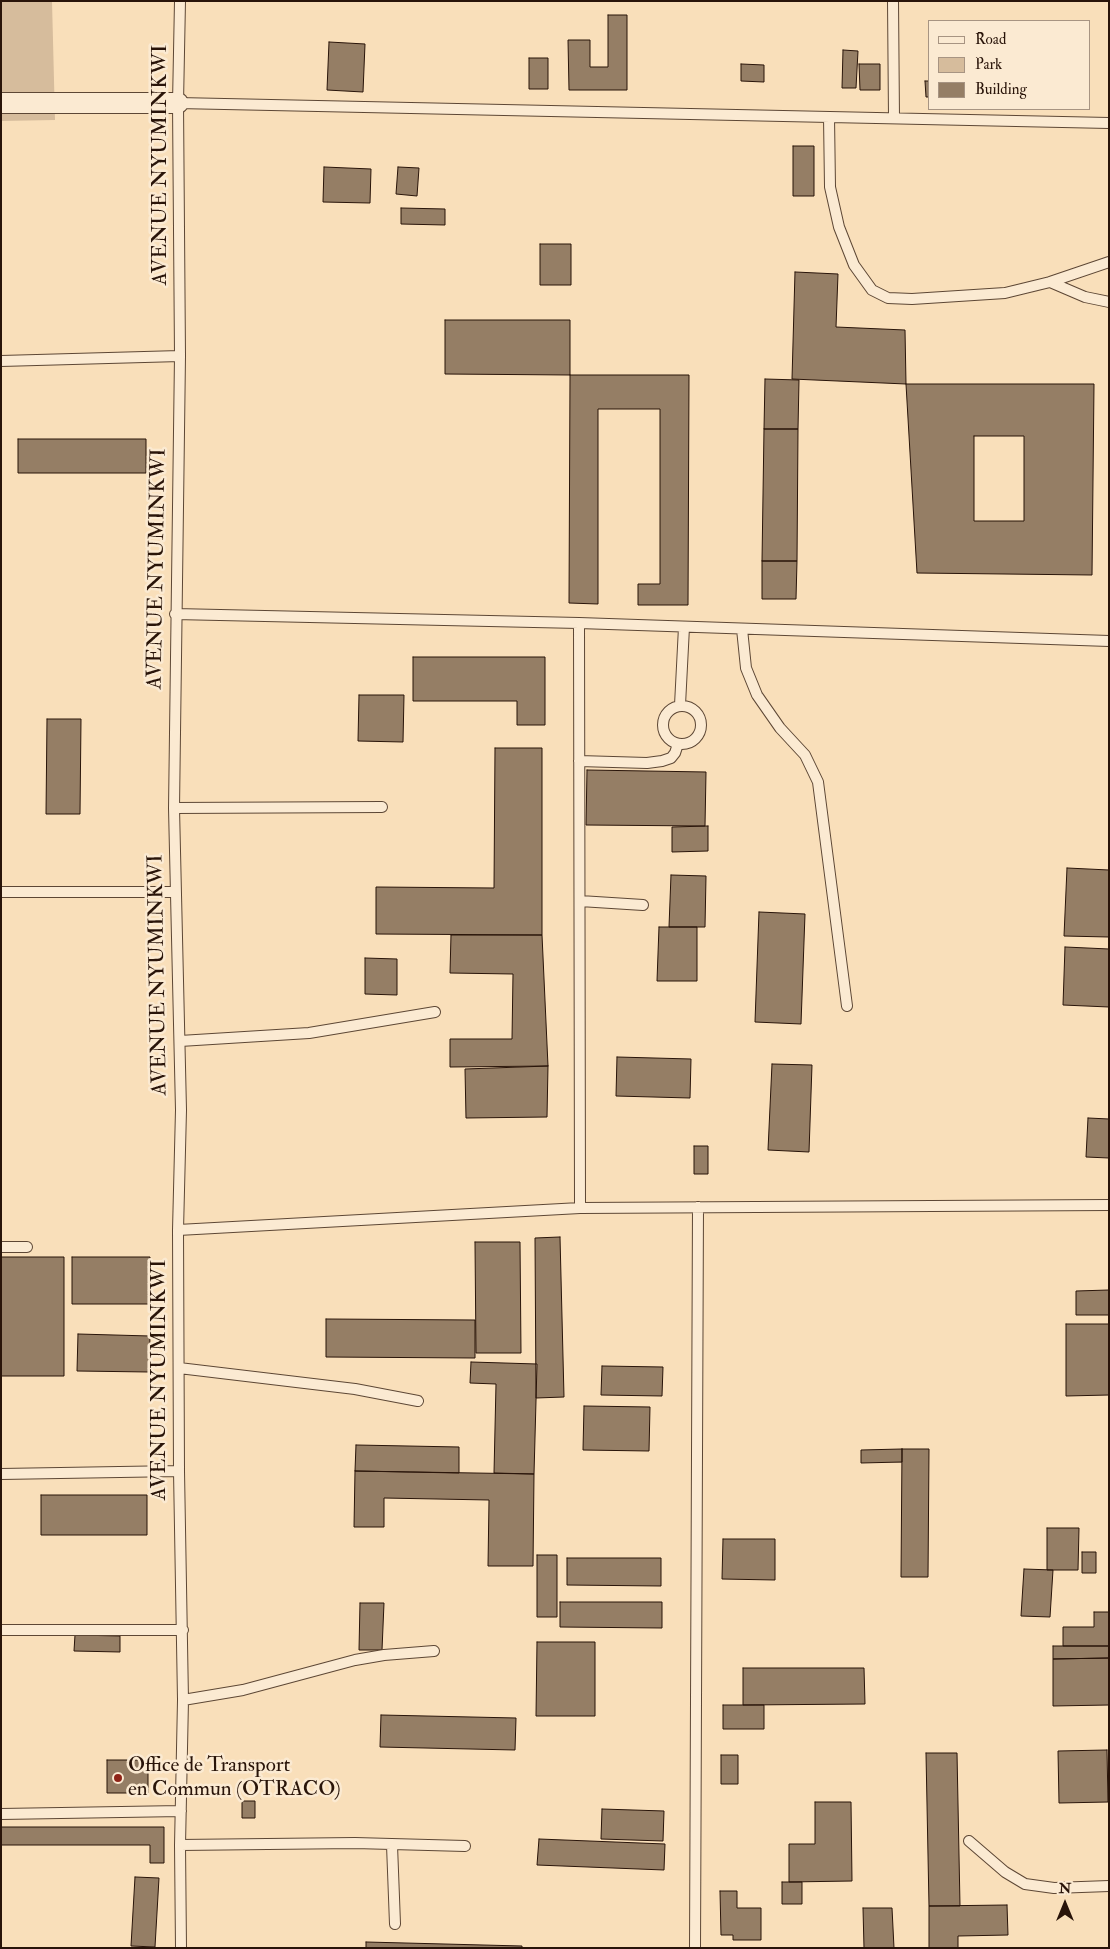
<!DOCTYPE html>
<html>
<head>
<meta charset="utf-8">
<style>
	body { margin:0 }
	#map { position:relative; width:1110px; height:1949px; overflow:hidden; background:#f9dfba; font-family:"IM FELL Double Pica",serif }
	canvas { display:block }
	.frame { position:absolute; inset:0; border:2px solid #291409; pointer-events:none }
	.legend { position:absolute; left:928px; top:20px; width:162px; height:90px; box-sizing:border-box; background:#fbead2; border:1px solid #a79482; margin:0; padding:6px 9px; list-style:none; font-size:15px; color:#291409 }
	.legend li { display:flex; align-items:center; gap:10px; height:25px }
	.legend b { width:25px; border:1px solid #a79482 }
	.north { position:absolute; left:1040px; top:1879px; width:50px; height:50px; -webkit-text-stroke:4px #fbead2; paint-order:stroke; rotate:0deg; font-size:14px; font-weight:700; line-height:20px; text-align:center; color:#291409 }
	.north::after { content:''; display:block; margin:auto; width:18px; height:22px; background:#291409; clip-path:polygon(50% 0,100% 100%,50% 72%,0 100%) }
</style>
</head>
<body>
<div id="map">
<canvas width="1110" height="1949"></canvas>
<div class="frame"></div>
<ul class="legend">
<li><b style="height:6px;background:#fbead2"></b>Road</li>
<li><b style="height:14px;background:#d6bc9c"></b>Park</li>
<li><b style="height:14px;background:#957e65"></b>Building</li>
</ul>
<div class="north">N</div>
</div>
<script>
const context = document.querySelector('canvas').getContext('2d');
context.lineJoin = 'round';
function paint(path, color) { context.fillStyle = color; context.fill(path, 'evenodd'); }
const poly = rows => new Path2D(rows.map(r => 'M' + r).join(''));
function strokePath(path, color, width, dash) { context.strokeStyle = color; context.lineWidth = width; context.lineCap = dash ? 'butt' : 'round'; context.setLineDash(dash || []); context.stroke(path); }
function label(font, color, halo, rows, align = 'center') {
  context.font = font + ' "IM FELL Double Pica",serif'; context.lineWidth = 5; context.setLineDash([]); context.textBaseline = 'middle'; context.strokeStyle = halo; context.fillStyle = color; for (const [text, x, y, turn = 0] of rows) {
    context.save(); context.translate(x, y); context.rotate((+turn || 0) * Math.PI / 180); context.textAlign = isNaN(turn) ? turn : align; if (halo) context.strokeText(text, 0, 0); context.fillText(text, 0, 0); context.restore();
  }
}
paint(poly([
	[1,1,52,1,55,120,1,121]
]), '#d6bc9c');
const building = poly([
	[608,15,627,15,627,90,569,90,568,40,590,40,590,67,608,67,608,15],
	[329,42,365,44,363,92,327,90,329,42],
	[843,50,858,51,856,88,842,88,843,50],
	[529,58,548,58,548,89,529,89,529,58],
	[741,64,764,65,764,82,741,81,741,64],
	[859,64,880,64,880,90,860,90,859,64],
	[925,81,929,81,929,97,926,97,925,81],
	[793,146,814,146,814,196,793,196,793,146],
	[324,167,371,169,370,203,323,202,324,167],
	[398,167,419,168,417,196,396,194,398,167],
	[401,208,445,209,445,225,401,224,401,208],
	[540,244,571,244,571,285,540,285,540,244],
	[795,272,838,274,836,327,905,330,906,384,792,379,795,272],
	[445,320,570,320,570,375,445,374,445,320],
	[570,375,689,375,688,605,638,605,638,584,660,584,660,409,598,409,598,604,569,603,570,375],
	[765,379,799,380,798,429,764,429,765,379],
	[906,384,1094,384,1092,575,917,573,906,384],
	[974,436,1024,436,1024,521,974,521,974,436],
	[764,429,798,429,797,561,762,561,764,429],
	[18,439,146,439,146,473,18,473,18,439],
	[762,561,797,561,796,599,762,599,762,561],
	[413,657,545,657,545,725,517,725,517,701,413,701,413,657],
	[359,695,404,695,403,742,358,741,359,695],
	[47,719,81,719,80,814,46,814,47,719],
	[495,748,542,748,542,935,376,934,376,887,494,888,495,748],
	[587,770,706,772,705,826,586,825,587,770],
	[708,826,708,851,672,852,672,827,708,826],
	[1067,868,1109,870,1109,937,1064,936,1067,868],
	[671,875,706,876,705,927,669,927,671,875],
	[759,912,805,914,801,1024,755,1022,759,912],
	[659,927,697,927,697,981,657,981,659,927],
	[451,935,542,935,548,1066,450,1067,450,1039,512,1039,513,974,450,973,451,935],
	[1065,947,1109,949,1109,1007,1063,1005,1065,947],
	[365,958,397,959,397,995,365,994,365,958],
	[617,1057,691,1059,690,1098,616,1096,617,1057],
	[772,1064,812,1065,809,1152,768,1150,772,1064],
	[548,1066,547,1117,466,1118,465,1069,548,1066],
	[1088,1118,1109,1119,1109,1158,1086,1157,1088,1118],
	[694,1146,708,1146,708,1174,694,1174,694,1146],
	[560,1237,564,1397,536,1398,535,1238,560,1237],
	[475,1242,520,1242,521,1353,476,1353,475,1242],
	[1,1257,64,1257,64,1376,1,1376,1,1257],
	[72,1257,150,1257,150,1304,72,1304,72,1257],
	[1109,1290,1109,1315,1076,1315,1076,1291,1109,1290],
	[326,1319,475,1320,475,1358,326,1357,326,1319],
	[1066,1324,1109,1324,1109,1395,1066,1396,1066,1324],
	[78,1334,150,1336,149,1372,77,1371,78,1334],
	[471,1362,537,1364,534,1474,494,1473,496,1384,470,1383,471,1362],
	[602,1366,663,1367,662,1396,601,1395,602,1366],
	[584,1406,650,1407,649,1451,583,1450,584,1406],
	[356,1445,459,1447,459,1473,355,1471,356,1445],
	[902,1449,902,1462,861,1463,861,1450,902,1449],
	[902,1449,929,1449,928,1577,901,1577,902,1449],
	[355,1471,534,1474,533,1566,488,1566,489,1500,384,1498,384,1527,354,1527,355,1471],
	[41,1495,147,1495,147,1535,41,1535,41,1495],
	[1047,1528,1079,1528,1078,1570,1047,1570,1047,1528],
	[723,1539,775,1539,775,1580,722,1579,723,1539],
	[1082,1552,1096,1552,1096,1573,1082,1573,1082,1552],
	[537,1555,557,1555,557,1617,537,1617,537,1555],
	[567,1558,661,1558,661,1586,567,1585,567,1558],
	[1024,1569,1053,1570,1050,1617,1021,1616,1024,1569],
	[560,1602,662,1602,662,1628,560,1627,560,1602],
	[360,1603,384,1603,382,1650,359,1650,360,1603],
	[1094,1612,1109,1612,1109,1646,1063,1646,1063,1627,1094,1627,1094,1612],
	[75,1635,120,1636,120,1652,74,1651,75,1635],
	[537,1642,595,1642,595,1716,536,1716,537,1642],
	[1053,1646,1109,1646,1109,1658,1053,1659,1053,1646],
	[1109,1658,1109,1705,1053,1706,1053,1659,1109,1658],
	[743,1668,864,1668,865,1704,743,1705,743,1668],
	[723,1705,764,1705,764,1729,723,1729,723,1705],
	[381,1715,516,1718,515,1750,380,1747,381,1715],
	[1107,1750,1108,1802,1059,1803,1058,1751,1107,1750],
	[926,1753,957,1753,960,1906,929,1906,926,1753],
	[721,1755,738,1755,738,1784,721,1784,721,1755],
	[107,1760,148,1760,148,1793,107,1793,107,1760],
	[242,1801,255,1801,255,1818,242,1818,242,1801],
	[815,1802,851,1802,852,1881,789,1882,789,1844,815,1844,815,1802],
	[602,1809,664,1811,663,1841,601,1839,602,1809],
	[1,1827,164,1827,164,1863,150,1863,150,1845,1,1845,1,1827],
	[539,1839,665,1844,664,1870,537,1865,539,1839],
	[135,1877,159,1878,155,1947,131,1946,135,1877],
	[782,1882,802,1882,802,1904,782,1904,782,1882],
	[720,1891,737,1891,737,1908,761,1908,761,1940,733,1940,733,1935,721,1935,720,1891],
	[1007,1905,1008,1935,958,1936,958,1948,929,1948,929,1906,1007,1905],
	[863,1908,892,1908,894,1948,864,1948,863,1908],
	[366,1942,522,1946,522,1948,366,1948,366,1942]
]);
paint(building, '#957e65');
strokePath(building, '#291409', 1);
const service = poly([
	[180,1,178,103,180,356,174,808,181,1110,178,1230,179,1471,183,1700,180,1845,181,1948],
	[893,1,894,118],
	[178,103,1109,123],
	[829,117,830,187,839,227,854,265,872,290,888,298,912,299,1005,293,1050,282,1109,262],
	[1050,282,1085,297,1109,302],
	[1,361,180,356],
	[175,614,579,623,1109,641],
	[579,623,580,1208],
	[742,629,746,668,757,695,780,728,805,755,818,782,847,1006],
	[680,705,684,627],
	'663 725a19 19 0 1 1 38 0a19 19 0 1 1-38 0Z',
	[579,761,647,763,662,761,671,758,675,753,678,744],
	[174,808,382,807],
	[1,892,175,892],
	[580,901,643,905],
	[180,1041,309,1033,435,1012],
	[178,1230,580,1208,1109,1205],
	[1,1247,27,1247],
	[179,1368,355,1389,418,1401],
	[1,1474,179,1471],
	[1,1630,183,1630],
	[183,1700,243,1690,355,1660,384,1655,434,1651],
	[1,1814,181,1811],
	[969,1841,1005,1872,1025,1884,1054,1888,1109,1886],
	[180,1845,355,1843,465,1846],
	[392,1845,395,1924],
	[695,1948,698,1207]
]);
const minor = poly([
	[1,103,178,103]
]);
strokePath(service, '#5d4735', 12);
strokePath(minor, '#5d4735', 22);
strokePath(service, '#fbead2', 10);
strokePath(minor, '#fbead2', 20);
for (const [x, y, r, color] of [
	[118,1778,5,"#8f2418"]
]) { const dot = new Path2D(); dot.arc(x, y, r, 0, 2 * Math.PI); context.fillStyle = color; context.fill(dot); strokePath(dot, '#fbead2', 2); }
label('21px', '#291409', '#fbead2', [
	["AVENUE NYUMINKWI",161,165,-90],
	["AVENUE NYUMINKWI",158,569,-89],
	["AVENUE NYUMINKWI",159,975,-91],
	["AVENUE NYUMINKWI",160,1380,-90]
]);
label('21px', '#291409', '#fbead2', [
	["Office de Transport",128,1766],
	["en Commun (OTRACO)",128,1790]
], 'left');
</script>
</body>
</html>
